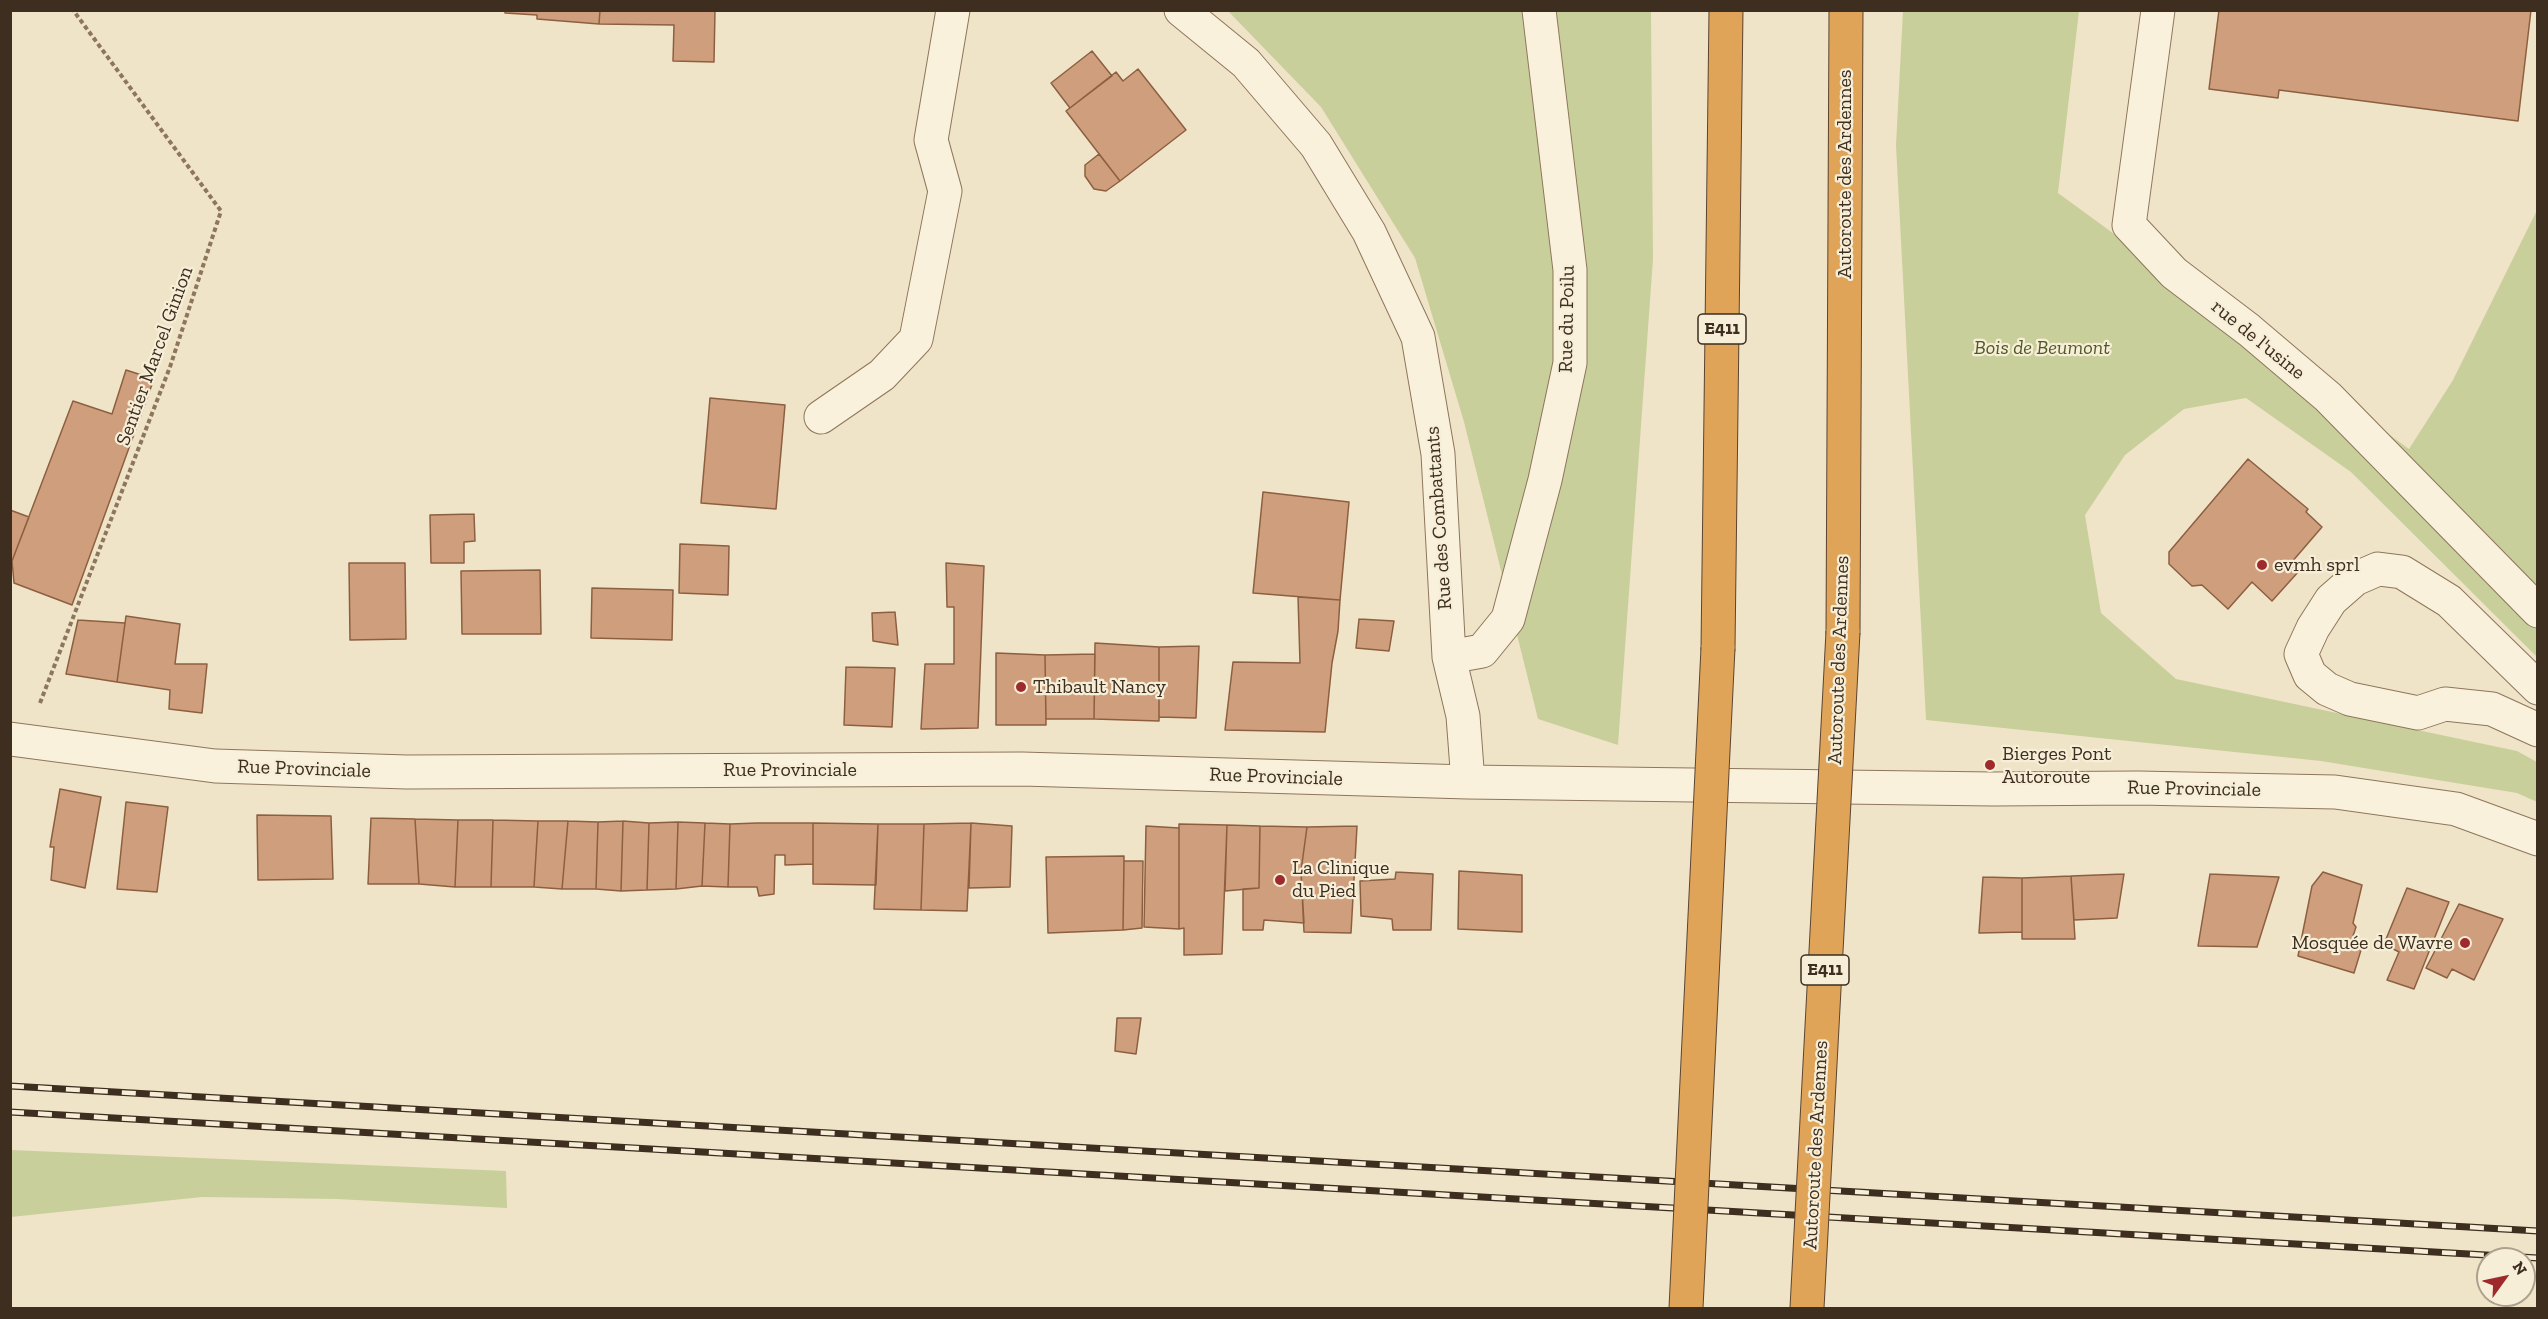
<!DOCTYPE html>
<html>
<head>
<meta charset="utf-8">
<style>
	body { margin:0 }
	#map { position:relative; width:2548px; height:1319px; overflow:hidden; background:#f0e4c8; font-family:"Zilla Slab",serif }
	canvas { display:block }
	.frame { position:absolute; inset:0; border:12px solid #3d2e20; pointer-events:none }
	.north { position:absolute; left:2476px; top:1247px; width:60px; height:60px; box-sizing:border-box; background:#f7eed8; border:2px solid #ada18e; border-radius:50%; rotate:57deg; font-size:16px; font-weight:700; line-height:24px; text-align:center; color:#3d2e20 }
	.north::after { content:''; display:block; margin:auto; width:21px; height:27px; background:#9e2a2b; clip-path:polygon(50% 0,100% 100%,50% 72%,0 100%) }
</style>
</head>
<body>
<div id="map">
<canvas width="2548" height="1319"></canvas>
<div class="frame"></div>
<div class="north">N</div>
</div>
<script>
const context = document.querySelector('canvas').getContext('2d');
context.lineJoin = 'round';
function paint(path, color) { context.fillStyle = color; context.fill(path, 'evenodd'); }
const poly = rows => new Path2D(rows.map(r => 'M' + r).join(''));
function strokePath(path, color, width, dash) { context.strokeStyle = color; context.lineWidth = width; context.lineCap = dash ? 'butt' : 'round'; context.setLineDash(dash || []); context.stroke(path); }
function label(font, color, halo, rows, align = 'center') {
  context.font = font + ' "Zilla Slab",serif'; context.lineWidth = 4.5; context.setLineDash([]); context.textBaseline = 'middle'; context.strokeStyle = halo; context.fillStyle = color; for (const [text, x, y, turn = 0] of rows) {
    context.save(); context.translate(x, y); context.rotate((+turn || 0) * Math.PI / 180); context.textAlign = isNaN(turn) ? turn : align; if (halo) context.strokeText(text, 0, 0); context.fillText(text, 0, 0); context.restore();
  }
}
paint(poly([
	[1228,11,1651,11,1653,259,1618,745,1538,719,1464,422,1415,258,1321,107],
	[1903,11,2079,11,2058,193,2409,449,2453,380,2537,210,2537,657,2351,472,2246,398,2184,409,2125,455,2085,515,2101,613,2176,679,2517,751,2537,762,2537,802,2517,793,2321,761,1926,720,1896,145],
	[11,1150,506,1171,507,1208,337,1199,202,1197,11,1217]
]), '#c9cf9b');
const building = poly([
	[505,10,600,10,599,24,537,19,537,15,505,13,505,10],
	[600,10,715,10,714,62,673,61,674,25,599,24,600,10],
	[2219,10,2531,10,2518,121,2279,90,2278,98,2209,89,2219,10],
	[1092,51,1112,76,1070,108,1051,83,1092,51],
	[1138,69,1186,130,1120,181,1066,111,1116,72,1123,81,1138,69],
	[1099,154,1120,181,1106,191,1094,189,1085,176,1085,165,1099,154],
	[126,370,154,379,72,605,14,583,12,561,73,401,112,414,126,370],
	[710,398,785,405,776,509,701,503,710,398],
	[2248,459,2308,509,2306,512,2322,527,2291,563,2299,571,2272,601,2252,582,2228,609,2202,585,2192,586,2169,564,2169,552,2248,459],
	[1263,492,1349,502,1340,600,1253,593,1263,492],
	[10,510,29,517,10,566,10,510],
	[474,514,475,541,464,542,464,563,431,563,430,515,474,514],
	[680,544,729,546,728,595,679,593,680,544],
	[349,563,405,563,406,639,350,640,349,563],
	[946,563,984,566,978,728,921,729,925,664,954,664,954,607,947,607,946,563],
	[540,570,541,634,462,634,461,571,540,570],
	[592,588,673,590,672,640,591,638,592,588],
	[1298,597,1340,600,1338,631,1332,663,1325,732,1225,730,1233,662,1300,663,1298,597],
	[895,612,898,645,873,641,872,613,895,612],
	[126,616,180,624,175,664,207,664,202,713,169,709,170,690,117,682,126,616],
	[1359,619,1394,621,1389,651,1356,648,1359,619],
	[78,620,125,623,117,682,66,674,78,620],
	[1095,643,1159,647,1159,721,1094,719,1095,643],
	[1199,646,1196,718,1159,717,1159,647,1199,646],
	[996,653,1045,655,1046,725,996,725,996,653],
	[1095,654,1094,719,1046,719,1045,655,1095,654],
	[846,667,895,668,892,727,844,725,846,667],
	[60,789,101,797,85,888,51,880,54,847,50,847,60,789],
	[126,802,168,807,157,892,117,889,126,802],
	[257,815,331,816,333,879,258,880,257,815],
	[371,818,415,819,419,884,368,884,371,818],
	[415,819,458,820,455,887,419,884,415,819],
	[458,820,493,820,491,887,455,887,458,820],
	[493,820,538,821,534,887,491,887,493,820],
	[538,821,568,821,562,889,534,887,538,821],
	[568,821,598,822,596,889,562,889,568,821],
	[623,821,649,823,647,890,621,891,623,821],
	[623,821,621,891,596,889,598,822,623,821],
	[678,822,705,823,702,886,676,889,678,822],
	[678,822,676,889,647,890,649,823,678,822],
	[705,823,730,824,728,887,702,886,705,823],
	[757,823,813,823,813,864,785,865,785,855,775,855,774,894,759,896,757,887,728,887,730,824,757,823],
	[813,823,878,824,876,885,813,884,813,823],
	[971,823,1012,826,1010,887,969,888,971,823],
	[971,823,967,911,921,910,924,824,971,823],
	[878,824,924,824,921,910,874,909,878,824],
	[1179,824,1227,825,1222,954,1184,955,1184,928,1179,929,1179,824],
	[1227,825,1260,826,1259,888,1225,891,1227,825],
	[1146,826,1179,828,1179,929,1144,927,1146,826],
	[1260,826,1307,827,1301,871,1304,923,1264,920,1263,930,1243,930,1243,889,1259,888,1260,826],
	[1357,826,1351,933,1304,932,1301,871,1307,827,1357,826],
	[1124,856,1123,930,1048,933,1046,857,1124,856],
	[1124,861,1143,861,1142,928,1123,930,1124,861],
	[1459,871,1522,875,1522,932,1458,929,1459,871],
	[1396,872,1433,874,1431,930,1393,930,1392,919,1361,916,1360,881,1395,879,1396,872],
	[2323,872,2362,885,2353,923,2356,927,2350,945,2361,950,2354,973,2298,956,2312,886,2323,872],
	[2124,874,2117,918,2074,920,2071,876,2124,874],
	[2210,874,2279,877,2257,947,2198,946,2210,874],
	[2071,876,2075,939,2022,939,2022,878,2071,876],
	[1983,877,2022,878,2022,932,1979,933,1983,877],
	[2407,888,2449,902,2414,989,2387,980,2399,952,2384,944,2407,888],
	[2459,904,2503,919,2474,980,2452,969,2447,978,2426,968,2459,904],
	[1117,1018,1141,1018,1136,1054,1115,1051,1117,1018]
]);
paint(building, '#cf9f7d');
strokePath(building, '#8d5f41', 1.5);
const minor = poly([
	[1181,10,1246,63,1316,145,1369,232,1418,337,1438,454,1449,657,1463,716,1468,782],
	[2158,10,2129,225,2174,273,2249,330,2328,397,2538,611],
	[821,417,882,375,916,339,945,191,931,140,953,10],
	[1449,657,1482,651,1508,619,1545,480,1570,363,1570,270,1539,10],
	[2538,688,2449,601,2402,572,2378,569,2355,579,2331,600,2313,628,2301,654,2310,675,2327,689,2350,699,2418,713,2445,704,2492,709,2538,730],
	[10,739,215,766,407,772,1022,769,1468,782,1993,789,2138,788,2335,792,2456,809,2538,839]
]);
const highway = poly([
	[1843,632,1846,10],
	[1718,648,1726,10]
]);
strokePath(minor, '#8d765c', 35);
strokePath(highway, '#5b4430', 35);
strokePath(poly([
	[40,703,170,367,221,211,73,10]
]), '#8d765c', 4, [4.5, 3]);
strokePath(minor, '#faf1dc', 33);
strokePath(highway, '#e0a458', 33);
const rail = poly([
	[10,1086,2538,1231],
	[10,1112,2538,1258]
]);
strokePath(rail, '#3d2e20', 7);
strokePath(rail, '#f7eed8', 4.5, [14]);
const highwayBridge = poly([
	[1686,1308,1718,648],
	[1807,1308,1843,632]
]);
strokePath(highwayBridge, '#5b4430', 35, []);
strokePath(highwayBridge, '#e0a458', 33);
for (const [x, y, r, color] of [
	[2262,565,6,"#9e2a2b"],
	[1021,687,6,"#9e2a2b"],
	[1990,765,6,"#9e2a2b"],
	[1280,880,6,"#9e2a2b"],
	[2465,943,6,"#9e2a2b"]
]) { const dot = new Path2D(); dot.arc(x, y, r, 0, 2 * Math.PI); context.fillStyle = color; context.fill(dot); strokePath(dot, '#f7eed8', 2); }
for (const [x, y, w] of [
	[1722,329,48],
	[1825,970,48]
]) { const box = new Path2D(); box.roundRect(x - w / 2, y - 15, w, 30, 4.5); context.fillStyle = '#f7eed8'; context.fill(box); strokePath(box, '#3d2e20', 1.5); }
label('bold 18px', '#3d2e20', null, [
	["E411",1722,329],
	["E411",1825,970]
]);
label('20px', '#3d2e20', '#f7eed8', [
	["Autoroute des Ardennes",1845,174,-90],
	["Rue du Poilu",1567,319,-89],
	["rue de l'usine",2258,340,39],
	["Sentier Marcel Ginion",155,356,-70],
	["Rue des Combattants",1439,518,-94],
	["Autoroute des Ardennes",1839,660,-88],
	["Rue Provinciale",304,769,2],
	["Rue Provinciale",790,770],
	["Rue Provinciale",1276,777,2],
	["Rue Provinciale",2194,789,1],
	["Autoroute des Ardennes",1816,1145,-87]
]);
label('italic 20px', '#4d5a26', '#f7eed8', [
	["Bois de Beumont",2042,348]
]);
label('20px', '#3d2e20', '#f7eed8', [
	["evmh sprl",2274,565],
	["Thibault Nancy",1033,687],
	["Bierges Pont",2002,754],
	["Autoroute",2002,777],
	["La Clinique",1292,868],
	["du Pied",1292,891],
	["Mosquée de Wavre",2453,943,"right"]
], 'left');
</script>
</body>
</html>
